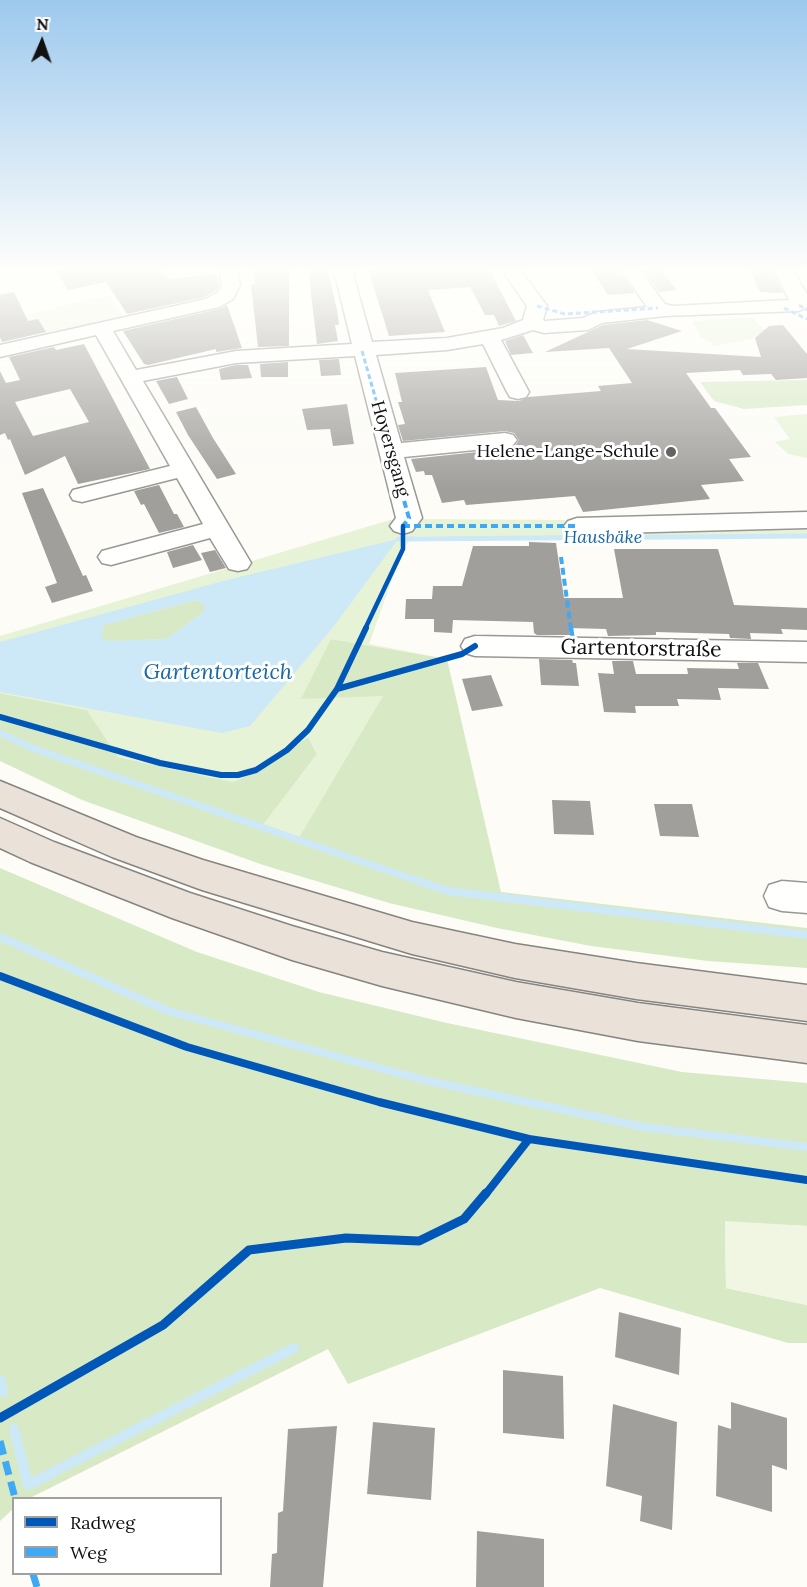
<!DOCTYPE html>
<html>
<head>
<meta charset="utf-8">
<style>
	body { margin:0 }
	#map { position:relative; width:807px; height:1587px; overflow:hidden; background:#fdfcf7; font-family:Lora,serif }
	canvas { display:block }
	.legend { position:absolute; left:12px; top:1497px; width:210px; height:78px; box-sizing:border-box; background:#fff; border:2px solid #a0a0a0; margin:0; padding:8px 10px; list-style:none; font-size:18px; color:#111 }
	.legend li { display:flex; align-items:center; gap:12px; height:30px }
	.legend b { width:30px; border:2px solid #a0a0a0 }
	.north { position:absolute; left:12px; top:12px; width:60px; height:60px; -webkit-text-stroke:4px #fff; paint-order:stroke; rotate:2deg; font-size:16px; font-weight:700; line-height:24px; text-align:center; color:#111 }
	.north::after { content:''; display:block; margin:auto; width:21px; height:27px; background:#111; clip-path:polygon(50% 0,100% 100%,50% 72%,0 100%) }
</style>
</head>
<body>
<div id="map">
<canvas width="807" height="1587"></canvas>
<ul class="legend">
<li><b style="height:8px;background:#0057b8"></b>Radweg</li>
<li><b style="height:8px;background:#3fa9f5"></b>Weg</li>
</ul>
<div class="north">N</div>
</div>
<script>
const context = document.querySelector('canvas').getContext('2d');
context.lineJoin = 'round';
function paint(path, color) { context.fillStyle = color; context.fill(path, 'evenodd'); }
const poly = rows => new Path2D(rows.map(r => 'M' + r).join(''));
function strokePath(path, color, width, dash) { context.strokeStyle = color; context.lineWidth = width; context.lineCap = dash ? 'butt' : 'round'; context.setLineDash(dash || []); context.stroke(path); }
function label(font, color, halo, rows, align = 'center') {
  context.font = font + ' Lora,serif'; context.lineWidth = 6; context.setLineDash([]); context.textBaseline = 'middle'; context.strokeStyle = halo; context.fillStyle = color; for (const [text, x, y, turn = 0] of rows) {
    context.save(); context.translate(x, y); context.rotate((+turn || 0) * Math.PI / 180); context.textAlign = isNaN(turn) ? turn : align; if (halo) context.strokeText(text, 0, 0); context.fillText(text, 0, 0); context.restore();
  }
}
paint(poly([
	[752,317,765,331,751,339,713,346,711,342,702,338,692,321],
	[807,414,807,458,788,454,775,442,790,439,774,417],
	[415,519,565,520,570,531,807,529,807,537,416,536,410,540,403,549,369,644,447,659,331,639,384,695,298,839,263,825,317,754,308,737,267,766,233,782,118,757,87,710,0,693,0,636,390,520]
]), '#e7f3d7');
paint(poly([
	[807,380,807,405,744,409,714,401,700,382],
	[197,600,204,605,204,612,166,639,107,641,100,636,104,625],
	[331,639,447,659,501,892,807,928,807,968,708,961,591,946,497,928,389,903,263,865,152,825,82,800,0,761,0,693,87,710,118,757,233,782,267,766,308,737,317,754,263,825,298,839,383,696,301,699],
	[0,868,197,952,319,992,447,1023,682,1072,807,1083,807,1226,725,1222,726,1288,807,1305,807,1343,788,1343,600,1288,348,1384,328,1349,30,1498,14,1498,13,1509,0,1521]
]), '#d8eac5');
paint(poly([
	[109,295,123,317,15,339,45,331,38,319,12,324,9,319],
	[725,1221,807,1226,807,1305,726,1288]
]), '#f0f6e1');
paint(poly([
	[398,539,334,626,250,726,222,733,0,692,0,642,227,580],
	[197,600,204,605,204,612,166,639,107,641,101,636,104,625]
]), '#cde8f7');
strokePath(poly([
	[398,539,807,536]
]), '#cde8f7', 5);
strokePath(poly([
	[0,733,32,748,418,881]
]), '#cde8f7', 7);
strokePath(poly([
	[413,879,448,891,807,935],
	[0,937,168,1011,424,1080,644,1127,807,1147]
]), '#cde8f7', 8);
strokePath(poly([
	[0,1380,3,1392],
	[14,1429,28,1485,294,1348]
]), '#cde8f7', 10);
paint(poly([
	[54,267,139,267,139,271,165,268,168,279,216,274,220,285,216,290,205,297,127,314,106,282,68,290],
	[253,267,289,269,289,346,258,347,251,285,255,284],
	[327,267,337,310,339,325,335,325,338,341,317,344,308,268],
	[409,267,488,267,516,321,499,326,494,315,485,315,470,287,428,290,445,332,389,336,368,269],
	[640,267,658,267,677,290,659,292],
	[617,268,635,293,608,295,592,271],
	[749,269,772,269,783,293,760,292],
	[14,292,28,321,38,319,46,332,2,342,0,337,0,295],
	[227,305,242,348,216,352,216,349,148,365,144,364,123,331,219,309],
	[647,320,682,331,627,349,761,357,755,338,769,326,783,325,807,354,807,378,776,380,771,374,743,375,740,370,686,373,711,408,715,408,751,457,729,459,744,481,701,485,710,499,583,512,575,496,466,505,464,500,442,503,432,475,425,475,424,471,416,472,411,459,506,449,515,446,519,440,514,433,505,431,403,441,398,425,405,424,398,402,402,402,395,373,486,367,498,400,519,401,528,397,601,391,598,386,632,383,609,348,545,352,603,325],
	[523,335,533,353,511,355,505,341],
	[84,344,150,469,78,484,65,456,25,475,10,439,8,440,5,433,0,435,0,371,6,383,20,380,9,357,54,347,56,350],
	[70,389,89,422,33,436,15,402],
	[339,359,341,375,321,376,319,360],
	[288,362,288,377,261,377,260,364],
	[236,365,248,365,252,378,221,380,219,369],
	[177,377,188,399,169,404,156,381],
	[347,404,354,444,333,446,330,429,307,430,302,409],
	[196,407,213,438,236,474,217,479,188,435,176,412],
	[159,485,174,514,177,514,184,527,159,533,144,504,141,505,134,491],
	[43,488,83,576,86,575,93,591,52,603,45,587,57,583,22,493],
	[529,542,556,543,564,598,623,598,614,549,718,549,734,605,807,608,807,630,781,629,783,634,750,633,751,639,730,638,729,634,656,632,656,635,608,636,606,629,569,628,570,635,537,635,534,633,533,622,453,620,452,633,434,632,434,619,405,619,406,599,432,599,433,586,462,586,473,546,529,546],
	[193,545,202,560,173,568,167,552],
	[215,550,226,568,210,572,201,553],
	[539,659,572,660,573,663,576,663,579,686,541,685],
	[612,661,633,661,636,674,688,674,687,668,739,669,737,663,758,663,769,689,718,688,721,700,677,699,679,706,635,706,636,713,604,712,598,673,614,674],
	[491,675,503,706,472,711,462,679],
	[552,800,590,801,594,835,554,834],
	[654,804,692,804,699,837,660,836],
	[619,1312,681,1328,679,1375,615,1357],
	[503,1370,563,1376,564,1439,503,1433],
	[731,1402,787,1418,787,1470,772,1465,772,1512,716,1496,718,1425,731,1429],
	[613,1404,677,1422,672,1530,640,1521,642,1496,606,1486],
	[373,1422,435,1428,431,1500,367,1494],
	[337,1426,323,1587,270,1587,272,1554,277,1553,278,1513,283,1511,288,1429],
	[477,1531,544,1539,544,1587,476,1587]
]), '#a19f9c');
const minor = poly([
	[219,267,237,267,240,285,233,299,219,307,113,331,136,370,236,351,352,344,333,267,351,267,372,342,447,338,503,328,523,320,527,306,500,267,518,267,547,306,543,320,545,321,583,318,597,312,647,307,619,267,637,267,665,304,673,306,789,300,773,267,791,267,807,294,807,307,799,311,665,316,602,323,588,330,544,333,533,330,501,340,529,392,526,397,518,399,510,397,507,392,483,344,447,350,376,355,401,443,505,433,513,435,517,440,513,445,505,447,404,457,422,518,412,531,403,534,394,531,390,526,396,518,355,356,236,363,143,381,251,563,247,569,238,571,229,569,210,538,111,565,102,563,98,557,102,551,203,524,177,478,82,502,73,500,70,495,73,490,170,466,96,335,0,357,0,345,206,299,218,292,222,285,219,267],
	[807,512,807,528,577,534,568,531,564,526,568,521,577,518,807,512],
	[475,636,807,642,807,662,475,656,465,653,461,646,465,639,475,636],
	[782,881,807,883,807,913,782,911,769,907,764,896,769,885,782,881]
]);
const highway = poly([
	[0,781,136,837,203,860,412,922,515,944,636,963,807,985,807,1021,636,999,515,978,412,954,202,890,112,857,0,808,0,781],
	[0,818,54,842,190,893,292,926,382,952,516,982,638,1003,807,1025,807,1063,638,1041,516,1018,382,986,292,960,172,918,30,862,0,848,0,818]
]);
strokePath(minor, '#979795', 3);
strokePath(highway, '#858482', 3);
paint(minor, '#fffffe');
paint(highway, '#eae1d8');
strokePath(poly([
	[799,305,807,310],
	[537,306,565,314,658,308],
	[784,308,807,319],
	[362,351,384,428]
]), '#3fa9f5', 3, [5, 3]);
strokePath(poly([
	[383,427,409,518,403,526],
	[403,526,577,526],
	[561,557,571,629]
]), '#3fa9f5', 4, [7, 4]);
strokePath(poly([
	[571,628,574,648]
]), '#3fa9f5', 4.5, [9, 4.5]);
strokePath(poly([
	[0,1441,15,1498],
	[33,1574,37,1587]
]), '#3fa9f5', 7, [14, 7]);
strokePath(poly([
	[365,629,403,549,403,526]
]), '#0057b8', 4.5);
strokePath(poly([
	[337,689,462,654,475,646],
	[0,717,160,763,221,775,238,775,256,770,287,750,308,730,337,689,366,628]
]), '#0057b8', 6);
strokePath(poly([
	[0,976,187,1047,379,1102,529,1139,807,1180],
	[485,1195,529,1139]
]), '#0057b8', 8);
strokePath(poly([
	[0,1418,163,1325,249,1250,346,1238,419,1241,464,1219,486,1193]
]), '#0057b8', 9);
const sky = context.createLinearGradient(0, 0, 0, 489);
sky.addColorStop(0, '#9dc9ee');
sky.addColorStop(0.55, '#fefefb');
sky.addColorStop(1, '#fefefb00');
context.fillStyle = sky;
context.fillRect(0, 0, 807, 489);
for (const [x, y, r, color] of [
	[671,452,6,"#646362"]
]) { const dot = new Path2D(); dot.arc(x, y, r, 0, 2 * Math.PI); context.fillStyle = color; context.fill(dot); strokePath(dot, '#fff', 2); }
label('18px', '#111', '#fff', [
	["Hoyersgang",390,449,74]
]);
label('18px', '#111', '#fff', [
	["Helene-Lange-Schule",659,452]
], 'right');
label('italic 18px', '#1768a6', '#fff', [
	["Hausbäke",603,538]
]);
label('21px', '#111', '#fff', [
	["Gartentorstraße",641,649,1]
]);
label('italic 22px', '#1768a6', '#fff', [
	["Gartentorteich",218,673]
]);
</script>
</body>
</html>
